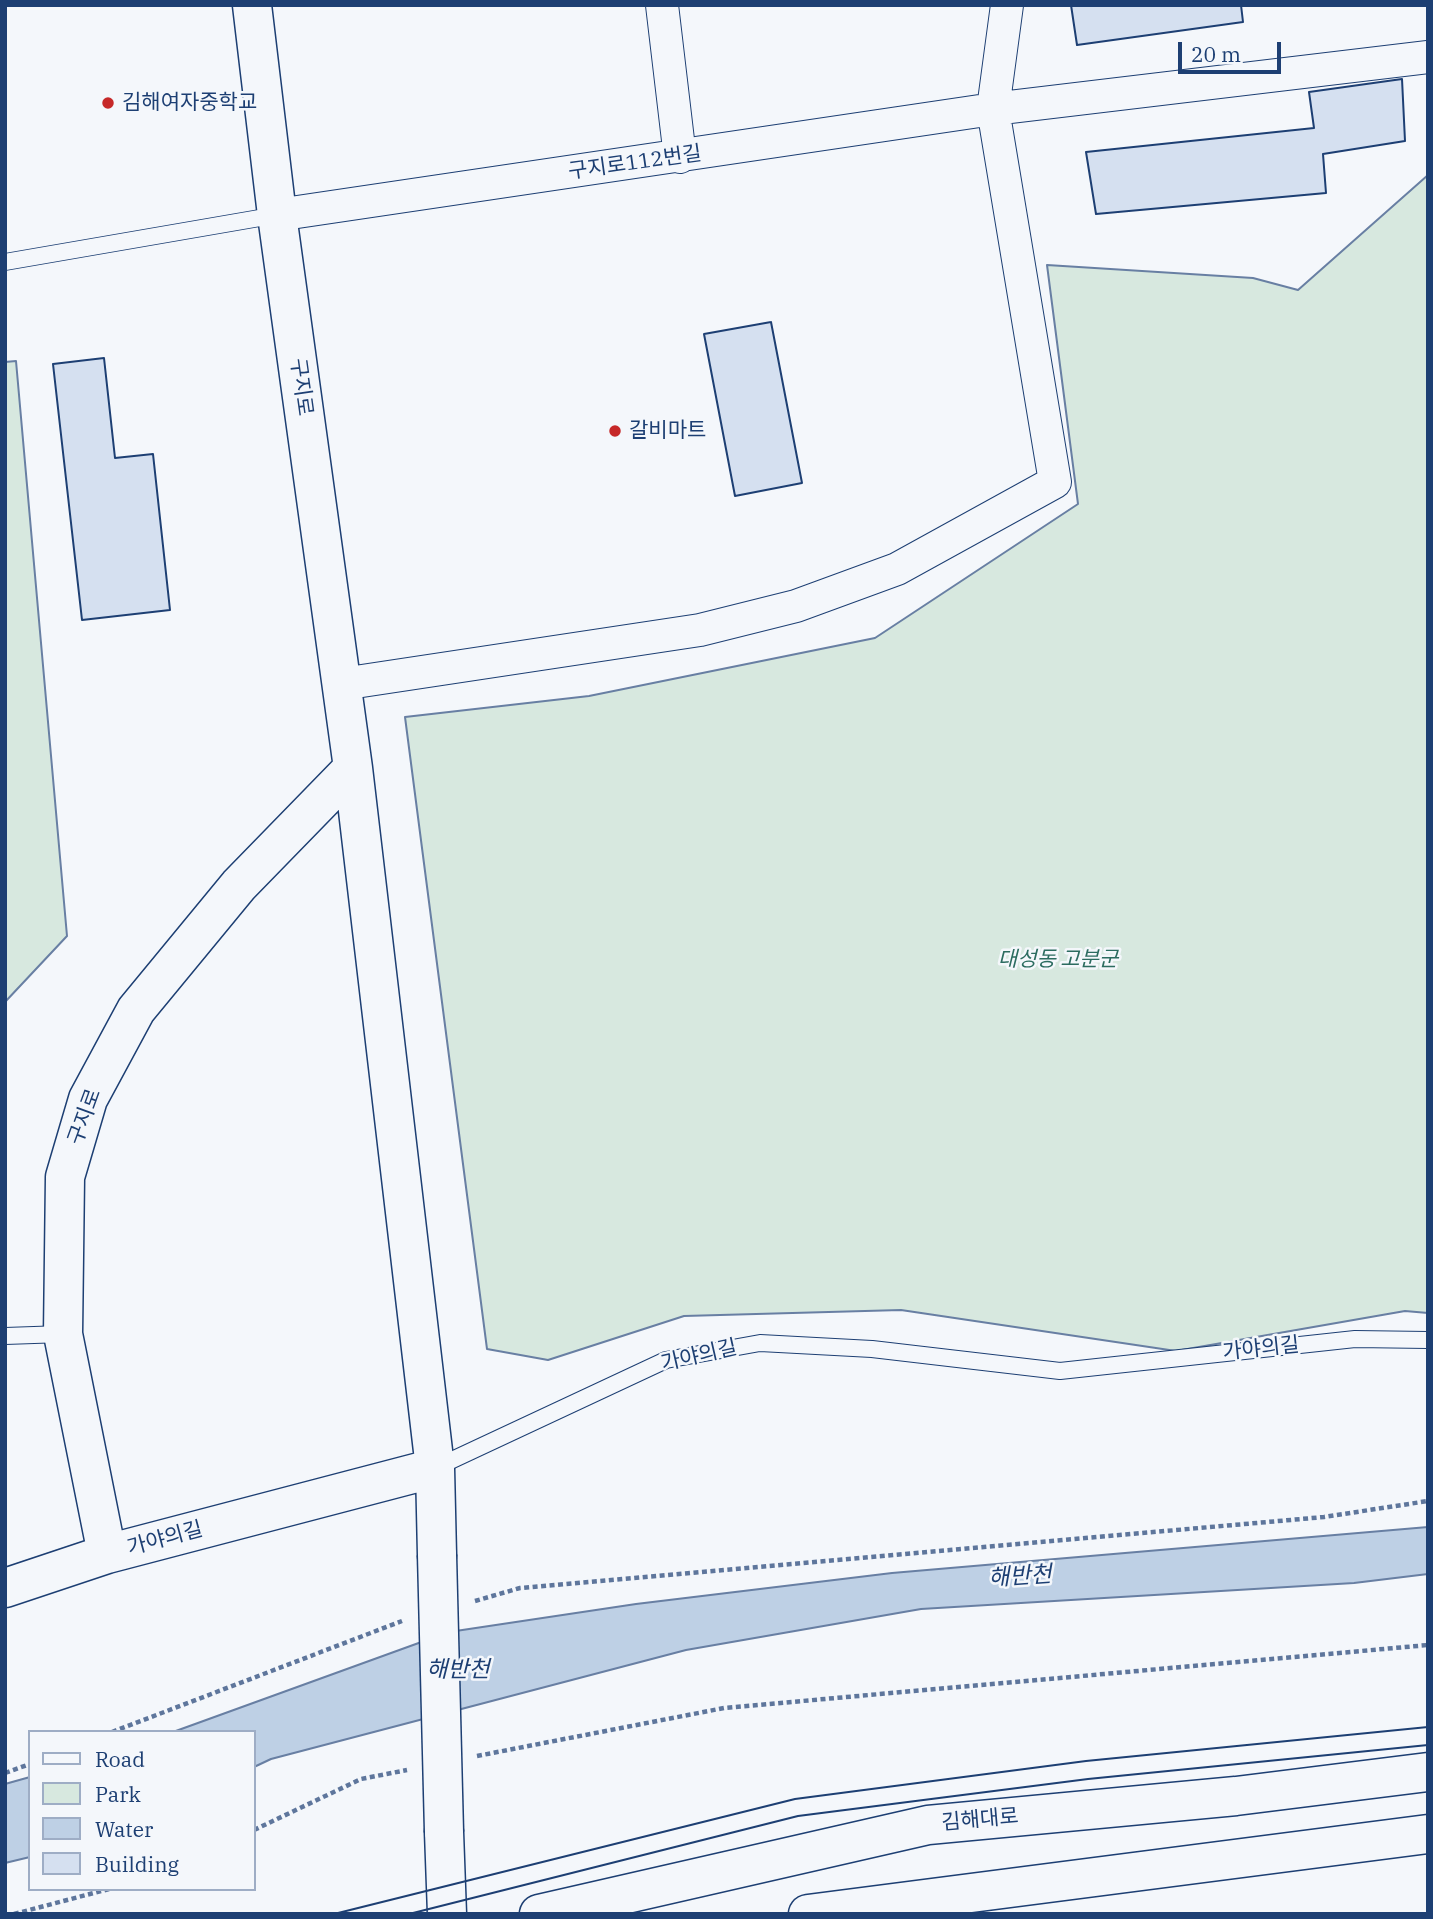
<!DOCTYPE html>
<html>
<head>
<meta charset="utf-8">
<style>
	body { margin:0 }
	#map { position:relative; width:1433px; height:1919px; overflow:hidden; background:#f4f7fb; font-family:"IBM Plex Serif",serif }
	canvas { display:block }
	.frame { position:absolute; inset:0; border:7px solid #1d3f73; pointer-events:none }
	.legend { position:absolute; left:28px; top:1730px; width:228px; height:161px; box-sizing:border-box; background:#f4f7fb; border:2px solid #9eadc5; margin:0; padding:9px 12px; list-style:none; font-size:21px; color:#1d3f73 }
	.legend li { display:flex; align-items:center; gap:14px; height:35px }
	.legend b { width:35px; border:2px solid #9eadc5 }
	.scale { position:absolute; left:1178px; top:42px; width:103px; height:32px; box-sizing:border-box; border:4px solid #1d3f73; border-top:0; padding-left:9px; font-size:21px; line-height:24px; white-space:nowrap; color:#1d3f73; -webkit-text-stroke:5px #f4f7fb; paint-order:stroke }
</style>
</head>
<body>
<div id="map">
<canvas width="1433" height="1919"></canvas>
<div class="frame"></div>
<ul class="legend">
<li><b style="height:9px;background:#f4f7fb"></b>Road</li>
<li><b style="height:19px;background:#d7e8df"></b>Park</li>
<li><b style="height:19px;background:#bed0e5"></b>Water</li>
<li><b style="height:19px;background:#d5e0f0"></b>Building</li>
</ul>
<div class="scale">20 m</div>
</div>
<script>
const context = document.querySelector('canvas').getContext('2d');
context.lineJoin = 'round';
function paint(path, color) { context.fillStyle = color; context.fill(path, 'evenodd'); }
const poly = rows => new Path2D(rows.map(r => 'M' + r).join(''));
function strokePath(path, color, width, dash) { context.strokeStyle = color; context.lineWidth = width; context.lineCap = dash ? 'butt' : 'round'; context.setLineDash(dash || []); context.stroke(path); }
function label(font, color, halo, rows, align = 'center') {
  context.font = font + ' "IBM Plex Serif","Noto Sans KR",serif'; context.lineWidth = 5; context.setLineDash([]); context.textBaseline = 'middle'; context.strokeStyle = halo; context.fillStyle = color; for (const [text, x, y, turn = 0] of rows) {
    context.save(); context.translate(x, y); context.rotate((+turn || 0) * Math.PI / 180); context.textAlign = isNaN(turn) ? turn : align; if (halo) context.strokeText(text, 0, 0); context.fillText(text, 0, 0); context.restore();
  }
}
const green = poly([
	[1428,175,1428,1313,1405,1311,1176,1351,901,1310,684,1316,548,1360,487,1349,405,717,589,696,875,638,1078,504,1047,265,1253,278,1298,290,1428,175],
	[16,361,67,936,5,1002,5,362,16,361]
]);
paint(green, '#d7e8df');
strokePath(green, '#687fa3', 2);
const water = poly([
	[1428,1527,1428,1574,1354,1583,921,1609,686,1650,271,1759,254,1767,254,1732,173,1732,449,1632,636,1604,892,1573,1428,1527],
	[30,1777,30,1857,5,1863,5,1784,30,1777]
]);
paint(water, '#bed0e5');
strokePath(water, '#687fa3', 2);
const building = poly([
	[1071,5,1241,5,1243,22,1077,45,1071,5],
	[1402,79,1405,141,1323,154,1326,193,1096,214,1086,152,1314,128,1309,92,1402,79],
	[771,322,802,483,735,496,704,334,771,322],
	[104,358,115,458,153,454,170,610,82,620,53,364,104,358]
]);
paint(building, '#d5e0f0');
strokePath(building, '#1d3f73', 2);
const lane = poly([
	[5,262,277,215],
	[5,1336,63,1334],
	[435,1468,666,1360,760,1343,872,1349,1060,1371,1355,1339,1428,1340]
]);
const street = poly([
	[662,5,680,157],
	[277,215,993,109,1428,57],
	[342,684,700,630,796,606,897,569,1055,482,993,109,1007,5]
]);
const secondary = poly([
	[252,5,277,215,353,768,435,1468,437,1555],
	[107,1554,63,1334,65,1177,88,1099,136,1010,239,885,353,768],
	[5,1588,107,1554,435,1468],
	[444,1832,447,1914]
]);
const primary = poly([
	[539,1914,928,1825,1236,1796,1428,1772],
	[808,1914,1428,1834]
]);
strokePath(lane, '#1d3f73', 18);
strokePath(street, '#1d3f73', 34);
strokePath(secondary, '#1d3f73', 41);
strokePath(primary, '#1d3f73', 41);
strokePath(poly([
	[475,1601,520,1588,1324,1517,1428,1501],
	[112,1732,402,1621],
	[477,1756,724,1708,1428,1645],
	[5,1773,30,1764],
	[254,1830,361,1779,407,1770],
	[14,1914,109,1889]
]), '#5e769c', 4.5, [5, 3.5]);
strokePath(lane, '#f4f7fb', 16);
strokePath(street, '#f4f7fb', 32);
strokePath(secondary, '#f4f7fb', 38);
strokePath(primary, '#f4f7fb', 38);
strokePath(poly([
	[334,1914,795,1799,1086,1761,1428,1727],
	[409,1914,798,1816,1088,1779,1428,1745]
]), '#1d3f73', 2);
const secondaryBridge = poly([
	[437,1555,444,1832]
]);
strokePath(secondaryBridge, '#1d3f73', 41, []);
strokePath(secondaryBridge, '#f4f7fb', 38);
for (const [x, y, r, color] of [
	[108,103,7,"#c62828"],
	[615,431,7,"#c62828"]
]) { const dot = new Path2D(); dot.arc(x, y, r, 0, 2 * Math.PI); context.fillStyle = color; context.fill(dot); strokePath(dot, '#f4f7fb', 2.5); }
label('21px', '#1d3f73', '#f4f7fb', [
	["김해여자중학교",122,103],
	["갈비마트",629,431]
], 'left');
label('21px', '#1d3f73', '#f4f7fb', [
	["구지로112번길",635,163,-8],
	["구지로",301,387,82],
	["구지로",85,1117,-70],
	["가야의길",1261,1349,-6],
	["가야의길",699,1356,-13],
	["가야의길",165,1539,-15],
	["김해대로",980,1820,-5]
]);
label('italic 21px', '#2c6c60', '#f4f7fb', [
	["대성동 고분군",1058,960]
]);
label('italic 23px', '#1d3f73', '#f4f7fb', [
	["해반천",1020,1577,-4],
	["해반천",458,1670]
]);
</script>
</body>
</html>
